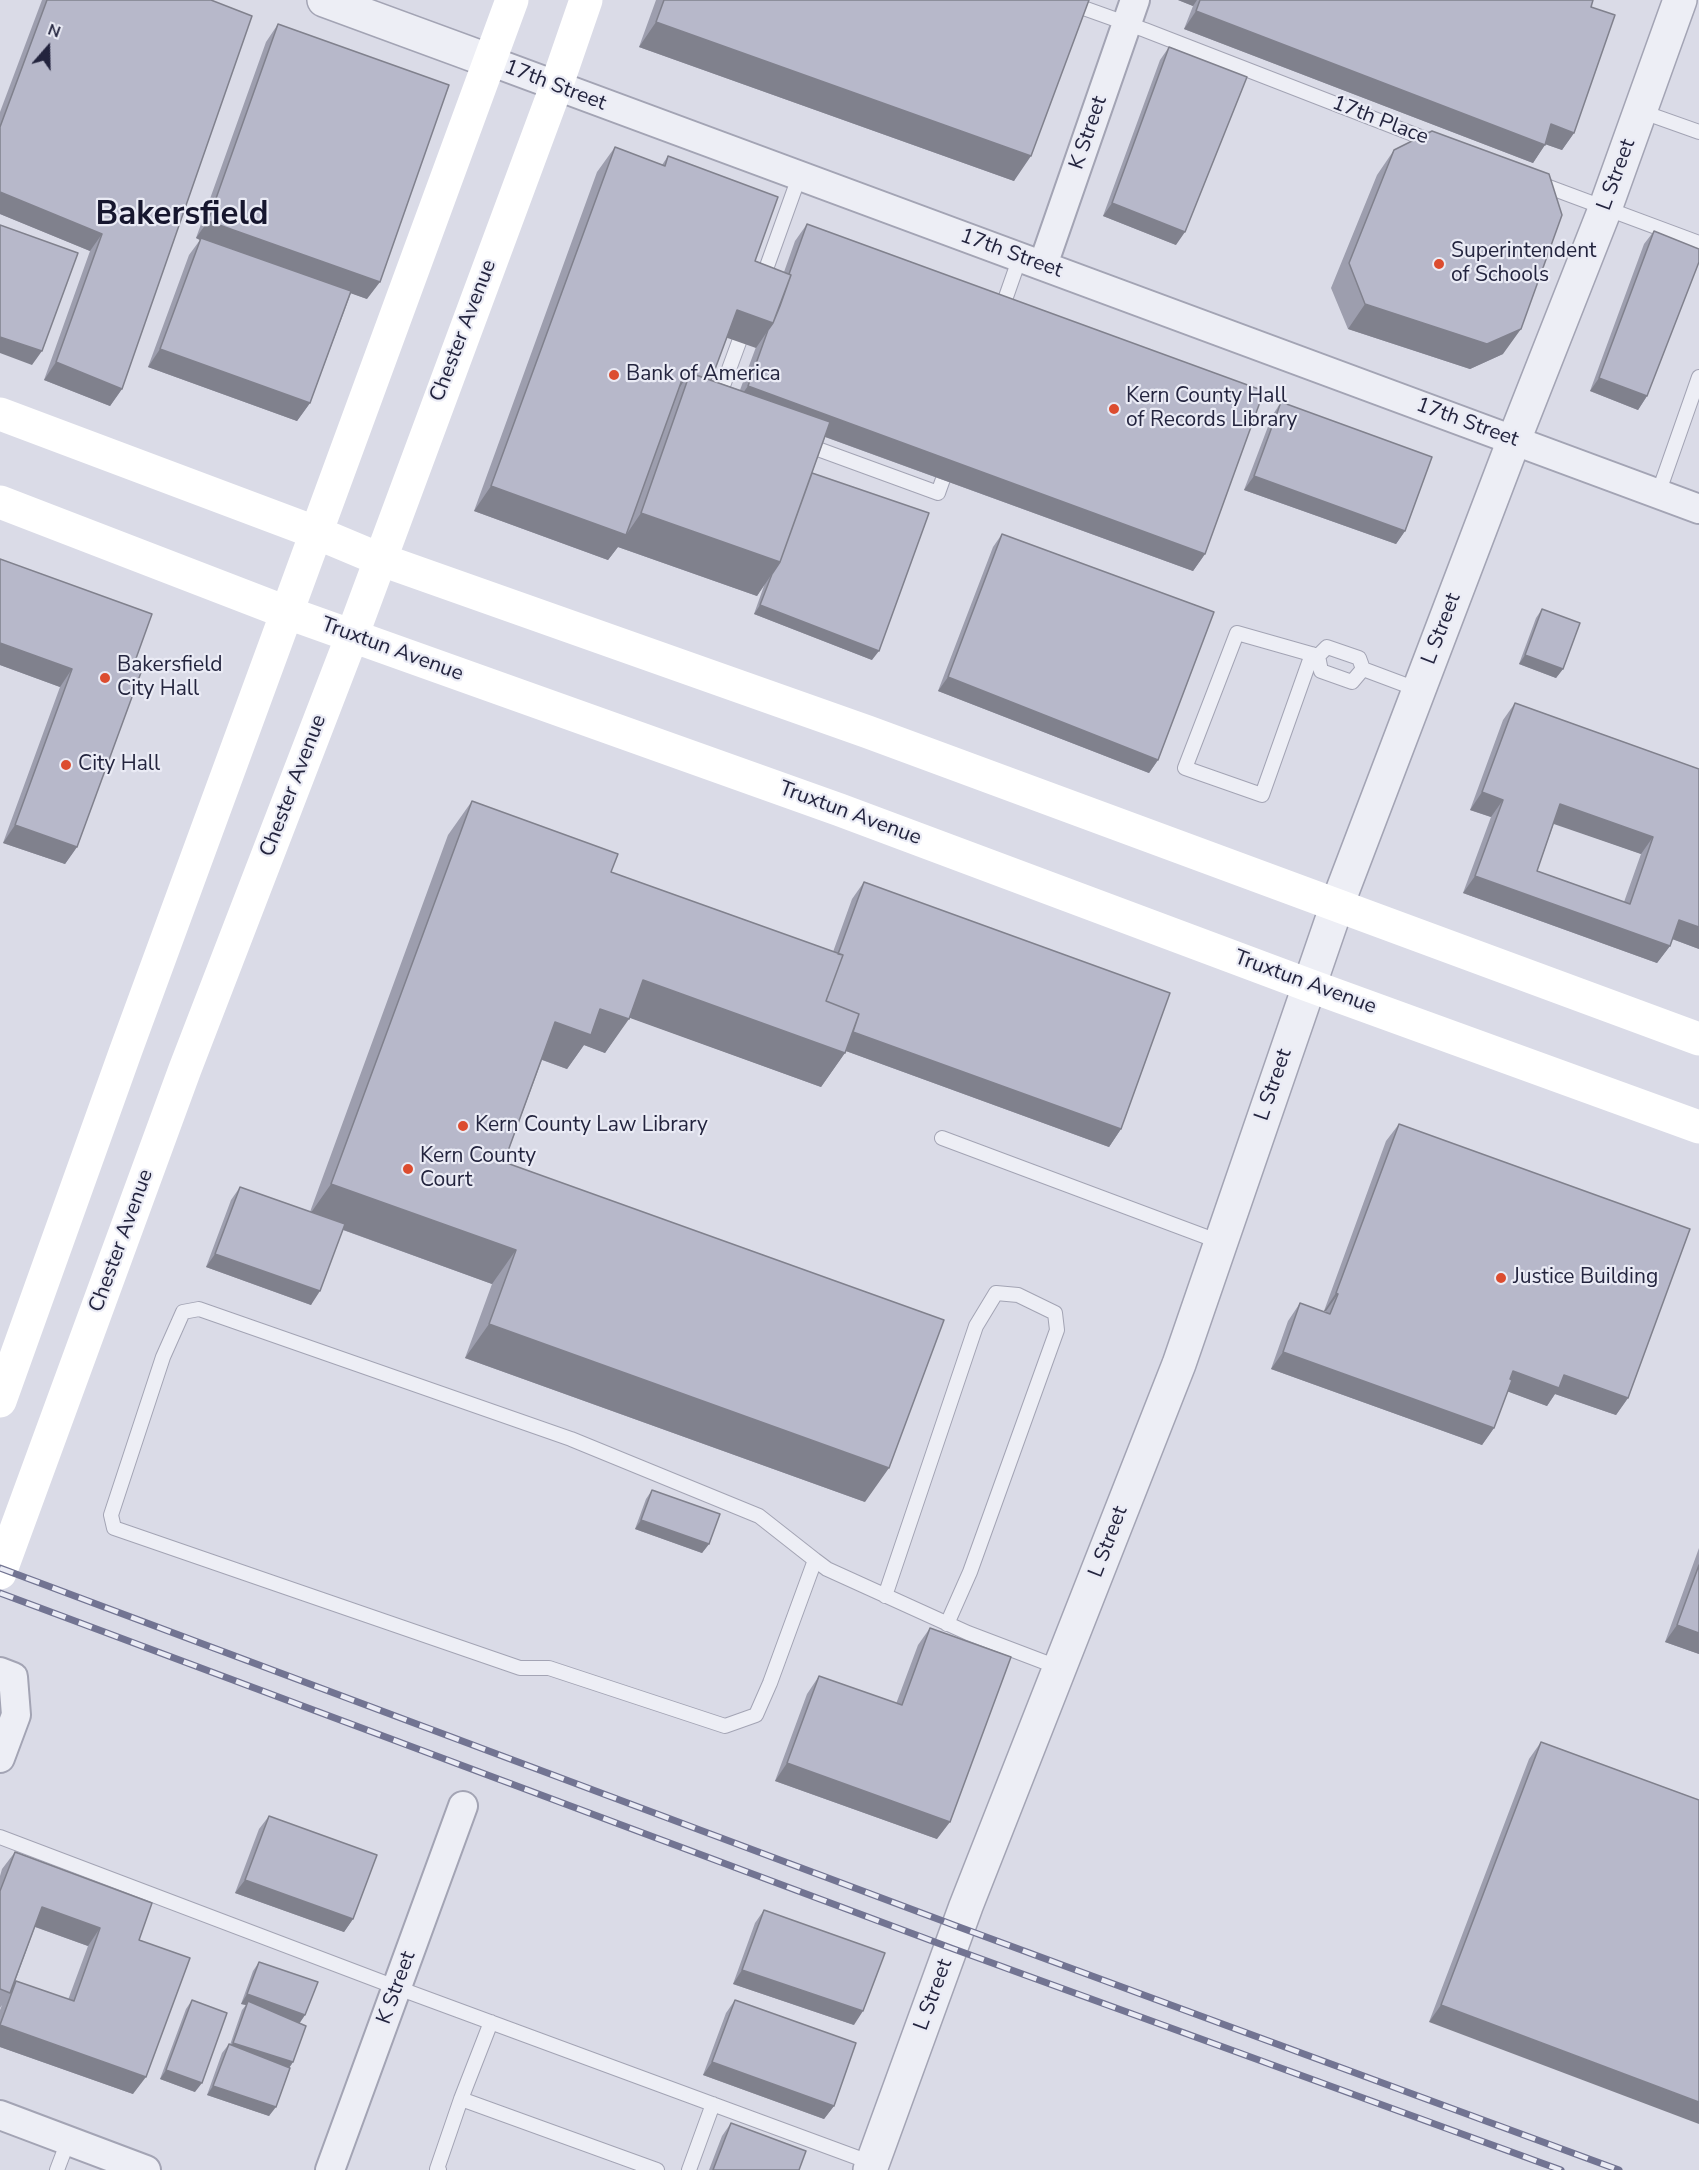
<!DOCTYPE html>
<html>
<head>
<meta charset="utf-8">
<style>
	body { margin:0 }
	#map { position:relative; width:1699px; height:2170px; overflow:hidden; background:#dadbe7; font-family:"Nunito Sans",sans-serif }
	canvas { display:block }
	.north { position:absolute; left:18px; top:18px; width:60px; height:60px; -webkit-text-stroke:4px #eaebf5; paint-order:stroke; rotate:20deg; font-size:16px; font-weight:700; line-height:24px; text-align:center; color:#23243e }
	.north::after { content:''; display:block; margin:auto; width:21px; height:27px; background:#23243e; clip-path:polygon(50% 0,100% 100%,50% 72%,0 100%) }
</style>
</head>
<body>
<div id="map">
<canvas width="1699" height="2170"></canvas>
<div class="north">N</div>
</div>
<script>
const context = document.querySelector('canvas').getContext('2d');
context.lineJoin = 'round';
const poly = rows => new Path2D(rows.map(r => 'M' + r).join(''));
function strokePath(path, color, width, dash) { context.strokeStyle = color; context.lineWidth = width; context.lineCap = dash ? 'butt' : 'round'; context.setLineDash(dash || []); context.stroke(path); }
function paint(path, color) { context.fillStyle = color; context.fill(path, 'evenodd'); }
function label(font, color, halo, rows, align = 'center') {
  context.font = font + ' "Nunito Sans",sans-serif'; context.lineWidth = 4.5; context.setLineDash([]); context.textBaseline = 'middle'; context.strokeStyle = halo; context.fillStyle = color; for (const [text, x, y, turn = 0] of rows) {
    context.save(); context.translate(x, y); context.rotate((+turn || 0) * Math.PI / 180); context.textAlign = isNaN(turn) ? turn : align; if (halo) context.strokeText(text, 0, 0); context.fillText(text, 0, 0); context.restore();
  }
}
const service = poly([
	[1061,0,1145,30,1436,143],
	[1640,111,1699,132],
	[1538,183,1699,243],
	[761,283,799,177],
	[1000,314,1020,257],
	[717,402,739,342],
	[804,444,938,493,943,479],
	[1658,494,1699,377],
	[1312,654,1262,795,1185,768,1237,633,1318,656],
	[1318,656,1321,671,1352,682,1363,669],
	[1318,656,1327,647,1359,658,1363,669],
	[1363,669,1419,690],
	[942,1138,1220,1242],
	[815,1560,770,1683,756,1715,725,1726,549,1668,520,1668,285,1587,114,1528,111,1515,163,1357,183,1312,199,1309,571,1439,759,1516,815,1560,827,1569,968,1633,1060,1668],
	[885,1596,976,1326,996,1293,1018,1295,1055,1313,1057,1330,970,1572,947,1624],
	[0,1837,398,1988,872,2163],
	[461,2099,657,2170],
	[57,2170,68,2141],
	[439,2170,437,2169,461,2099,491,2022],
	[689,2170,713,2104]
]);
const minor = poly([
	[490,61,1699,509],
	[1043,265,1135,0],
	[0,1672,13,1677,16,1715,0,1758],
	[0,2115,146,2170],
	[330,2170,463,1806]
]);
const tertiary = poly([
	[324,0,490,61],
	[870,2170,966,1906,1179,1364,1337,905,1514,440,1605,209,1680,0]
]);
strokePath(service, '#a3a4b4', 16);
strokePath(minor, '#a3a4b4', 32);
strokePath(tertiary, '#a3a4b4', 36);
strokePath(service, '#edeef5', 14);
strokePath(minor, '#edeef5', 28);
strokePath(tertiary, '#edeef5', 33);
strokePath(poly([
	[0,414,317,533,379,559,868,732,1699,1039],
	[0,502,288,613,840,810,1308,985,1699,1127],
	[0,1401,126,1050,512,0],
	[0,1573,185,1069,352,636,556,87,586,0]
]), '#fff', 33);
const rail = poly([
	[0,1568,959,1927,1619,2170],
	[0,1593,951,1948,1561,2170]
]);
strokePath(rail, '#727492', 7);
strokePath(rail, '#eaebf5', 4.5, [14]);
paint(poly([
	[42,0,211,0,122,389,110,406,44,380,90,251,0,214,0,112],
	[656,0,1089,0,1014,181,639,47],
	[1178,0,1593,0,1591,7,1574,133,1562,150,1545,144,1533,163,1184,29,1193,6],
	[278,24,367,299,351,293,310,403,297,421,148,367,189,255,200,240,196,238,266,42],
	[1169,47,1176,245,1103,216,1160,60],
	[615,147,662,165,668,156,755,261,784,272,795,241,807,224,1205,554,1193,571,825,437,812,473,872,660,754,614,765,583,757,596,618,547,608,560,474,511,597,172],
	[727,337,756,347,740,390,711,380],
	[1394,150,1503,354,1470,369,1348,329,1331,288,1377,175],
	[1654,231,1647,396,1638,410,1590,391,1644,244],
	[1281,402,1405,531,1396,544,1244,490,1272,416],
	[1002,534,1158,760,1149,773,938,691,993,547],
	[1542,609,1563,669,1556,678,1519,664,1536,618],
	[134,664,77,847,65,864,3,843,60,687,0,665],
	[1515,703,1699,769,1699,949,1672,939,1670,946,1657,963,1463,893,1491,817,1470,810,1503,720],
	[1554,823,1641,854,1624,902,1537,871],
	[472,801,611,872,833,952,852,899,864,882,1121,1129,1109,1147,846,1051,821,1087,629,1017,605,1053,584,1045,567,1069,542,1060,504,1162,865,1502,465,1358,492,1284,343,1230,311,1305,206,1267,231,1200,240,1187,310,1212,448,835],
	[1399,1124,1628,1398,1616,1415,1555,1394,1547,1406,1507,1391,1494,1428,1482,1445,1271,1369,1288,1321,1300,1303,1325,1312,1326,1311,1324,1311,1386,1141],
	[652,1490,709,1544,702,1553,635,1529,646,1499],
	[1699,1548,1699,1654,1665,1642],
	[930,1628,937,1839,775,1781,807,1694,819,1676,896,1704,918,1645],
	[1541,1742,1699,1800,1429,2022,1529,1759],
	[269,1816,353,1919,344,1932,235,1893,259,1829],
	[15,1852,139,1940,133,2094,0,2047,0,2010,2,2005,0,2008,0,1876,2,1869],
	[35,1927,88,1946,68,2000,16,1981,13,1987],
	[764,1910,854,2025,733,1984,755,1923],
	[259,1962,305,2015,299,2023,293,2062,289,2068,269,2116,207,2095,222,2053,229,2044,230,2045,242,2010,246,2005,241,2004,253,1971],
	[192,2000,195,2092,160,2079,186,2009],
	[735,2000,834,2106,824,2119,703,2075,726,2013],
	[731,2123,799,2170,709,2170,722,2136]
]), '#9d9eae');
paint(poly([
	[1178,0,1197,0,1193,6],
	[1196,11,1545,145,1533,163,1184,29],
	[656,22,1031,156,1014,181,639,47],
	[1551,124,1574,133,1562,150,1539,142],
	[0,192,102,234,90,251,0,214],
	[1112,203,1185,232,1176,245,1103,216],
	[208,221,380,282,367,299,200,240,201,238,200,240,196,238],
	[1365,304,1521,329,1503,354,1470,369,1348,329],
	[737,310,773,323,756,348,719,335],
	[0,337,42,351,32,365,0,353],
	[160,349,310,403,297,421,148,367],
	[56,362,122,389,110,406,44,380],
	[683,377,686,378,669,403],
	[1599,378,1647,396,1638,410,1590,391],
	[748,386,1205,554,1193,571,735,404],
	[1254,476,1405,531,1396,544,1244,490],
	[491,486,626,535,641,513,780,562,757,596,618,547,608,560,474,511],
	[760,605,879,651,872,660,754,614],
	[0,643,72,669,60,687,0,665],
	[1525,655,1563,669,1556,678,1519,664],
	[948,677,1158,760,1149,773,938,691],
	[1482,792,1503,800,1491,817,1470,810],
	[1560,804,1653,837,1641,854,1548,822],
	[15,825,77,847,65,864,3,843],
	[1475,876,1670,946,1657,963,1463,893],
	[1679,920,1699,927,1699,949,1667,937],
	[643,980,845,1053,821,1087,619,1014],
	[600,1009,629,1019,605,1053,584,1045,567,1069,532,1056,555,1022],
	[814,1018,1121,1129,1109,1147,802,1035],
	[331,1184,516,1250,492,1284,308,1217],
	[215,1254,320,1291,311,1305,206,1267],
	[1336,1293,1338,1294,1326,1311,1324,1311],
	[489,1324,889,1468,865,1502,465,1358],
	[1283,1352,1494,1428,1482,1445,1271,1369],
	[1513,1371,1564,1375,1628,1398,1616,1415,1555,1394,1547,1406,1501,1389],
	[641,1520,709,1544,702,1553,635,1529],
	[1677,1625,1699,1633,1699,1654,1665,1642],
	[787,1763,950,1822,937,1839,775,1781],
	[245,1880,353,1919,344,1932,235,1893],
	[42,1907,100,1928,88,1946,30,1925],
	[742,1970,863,2011,854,2025,733,1984],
	[247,1994,305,2015,299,2024,248,2001,246,2005,241,2004],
	[1441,2005,1699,2102,1699,2124,1429,2022],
	[0,2025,146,2077,133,2094,0,2047],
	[233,2043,293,2062,287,2071,227,2052],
	[712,2062,834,2106,824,2119,703,2075],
	[166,2070,202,2083,195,2092,160,2079],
	[213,2086,276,2107,269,2116,207,2095]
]), '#80818d');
const building = poly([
	[47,0,211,0,252,16,122,389,56,362,102,234,0,192,0,127,47,0],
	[664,0,1089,0,1031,156,656,22,664,0],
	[1200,0,1593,0,1591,7,1615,15,1574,133,1551,124,1545,145,1196,11,1200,0],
	[278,24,449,85,380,282,208,221,278,24],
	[1169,47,1247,77,1185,232,1112,203,1169,47],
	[1432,131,1549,174,1562,215,1521,329,1487,344,1365,304,1349,263,1394,150,1432,131],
	[615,147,665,166,668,156,778,197,755,261,791,275,773,323,737,310,711,380,690,373,686,378,683,377,626,535,491,486,615,147],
	[807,224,1264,391,1205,554,748,386,768,330,773,323,780,306,791,275,789,274,807,224],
	[0,225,78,253,42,351,0,337,0,225],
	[1654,231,1699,249,1699,262,1647,396,1599,378,1654,231],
	[201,238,351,291,310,403,160,349,201,238],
	[690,373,830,422,780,562,641,513,690,373],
	[1281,402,1432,457,1405,531,1254,476,1281,402],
	[812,473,929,513,879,651,760,605,772,574,780,562,812,473],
	[1002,534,1214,612,1158,760,948,677,1002,534],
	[0,559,152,614,134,664,143,667,77,847,15,825,72,669,0,643,0,559],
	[1542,609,1580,623,1563,669,1525,655,1542,609],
	[1515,703,1699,769,1699,927,1679,920,1670,946,1475,876,1503,800,1482,792,1515,703],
	[1560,804,1653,837,1630,904,1537,871,1560,804],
	[472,801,618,854,611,872,843,955,826,1001,859,1014,845,1053,643,980,629,1019,600,1009,591,1035,555,1022,504,1162,944,1320,889,1468,489,1324,516,1250,331,1184,472,801],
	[864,882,1170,993,1121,1129,853,1032,859,1014,826,1001,843,955,838,954,864,882],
	[1399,1124,1690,1229,1628,1398,1564,1375,1559,1388,1513,1371,1510,1379,1512,1380,1494,1428,1283,1352,1300,1303,1330,1314,1338,1294,1336,1293,1399,1124],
	[240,1187,345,1224,320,1291,215,1254,240,1187],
	[652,1490,720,1514,709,1544,641,1520,652,1490],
	[1699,1565,1699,1633,1677,1625,1699,1565],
	[930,1628,1011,1657,950,1822,787,1763,819,1676,902,1705,930,1628],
	[1541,1742,1699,1800,1699,2102,1441,2005,1541,1742],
	[269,1816,377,1855,353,1919,245,1880,269,1816],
	[15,1852,152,1903,139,1940,190,1958,146,2077,0,2025,16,1981,74,2001,100,1928,42,1907,10,1993,0,1989,0,1891,15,1852],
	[764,1910,885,1953,863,2011,742,1970,764,1910],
	[259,1962,318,1982,305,2015,247,1994,259,1962],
	[192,2000,227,2013,202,2083,166,2070,192,2000],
	[735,2000,856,2043,834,2106,712,2062,735,2000],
	[248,2001,306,2026,293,2062,233,2043,248,2001],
	[229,2044,290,2068,276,2107,213,2086,229,2044],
	[731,2123,806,2151,799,2170,713,2170,731,2123]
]);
paint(building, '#b7b8ca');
strokePath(building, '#80818d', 1.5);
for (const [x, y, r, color] of [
	[1439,264,6,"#dc4c2f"],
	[614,375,6,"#dc4c2f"],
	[1114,409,6,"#dc4c2f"],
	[105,678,6,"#dc4c2f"],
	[66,765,6,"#dc4c2f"],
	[463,1126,6,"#dc4c2f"],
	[408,1169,6,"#dc4c2f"],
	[1501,1278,6,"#dc4c2f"]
]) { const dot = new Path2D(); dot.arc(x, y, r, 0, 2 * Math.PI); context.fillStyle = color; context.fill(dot); strokePath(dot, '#eaebf5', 2); }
label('21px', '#23243e', '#eaebf5', [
	["17th Street",555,86,21],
	["17th Place",1380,121,21],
	["K Street",1089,133,-71],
	["L Street",1617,175,-70],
	["17th Street",1011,254,20],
	["Chester Avenue",464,331,-69],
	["17th Street",1467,423,20],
	["L Street",1442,629,-69],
	["Truxtun Avenue",392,650,20],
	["Chester Avenue",294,786,-69],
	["Truxtun Avenue",850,814,20],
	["Truxtun Avenue",1305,983,20],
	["L Street",1274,1085,-71],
	["Chester Avenue",122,1241,-70],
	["L Street",1109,1542,-69],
	["K Street",397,1988,-70],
	["L Street",934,1995,-70]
]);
label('21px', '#23243e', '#eaebf5', [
	["Superintendent",1451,252],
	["of Schools",1451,276],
	["Bank of America",626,375],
	["Kern County Hall",1126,397],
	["of Records Library",1126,421],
	["Bakersfield",117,666],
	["City Hall",117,690],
	["City Hall",78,765],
	["Kern County Law Library",475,1126],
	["Kern County",420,1157],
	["Court",420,1181],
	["Justice Building",1513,1278]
], 'left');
label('bold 33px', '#16162e', '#eaebf5', [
	["Bakersfield",182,216]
]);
</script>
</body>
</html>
